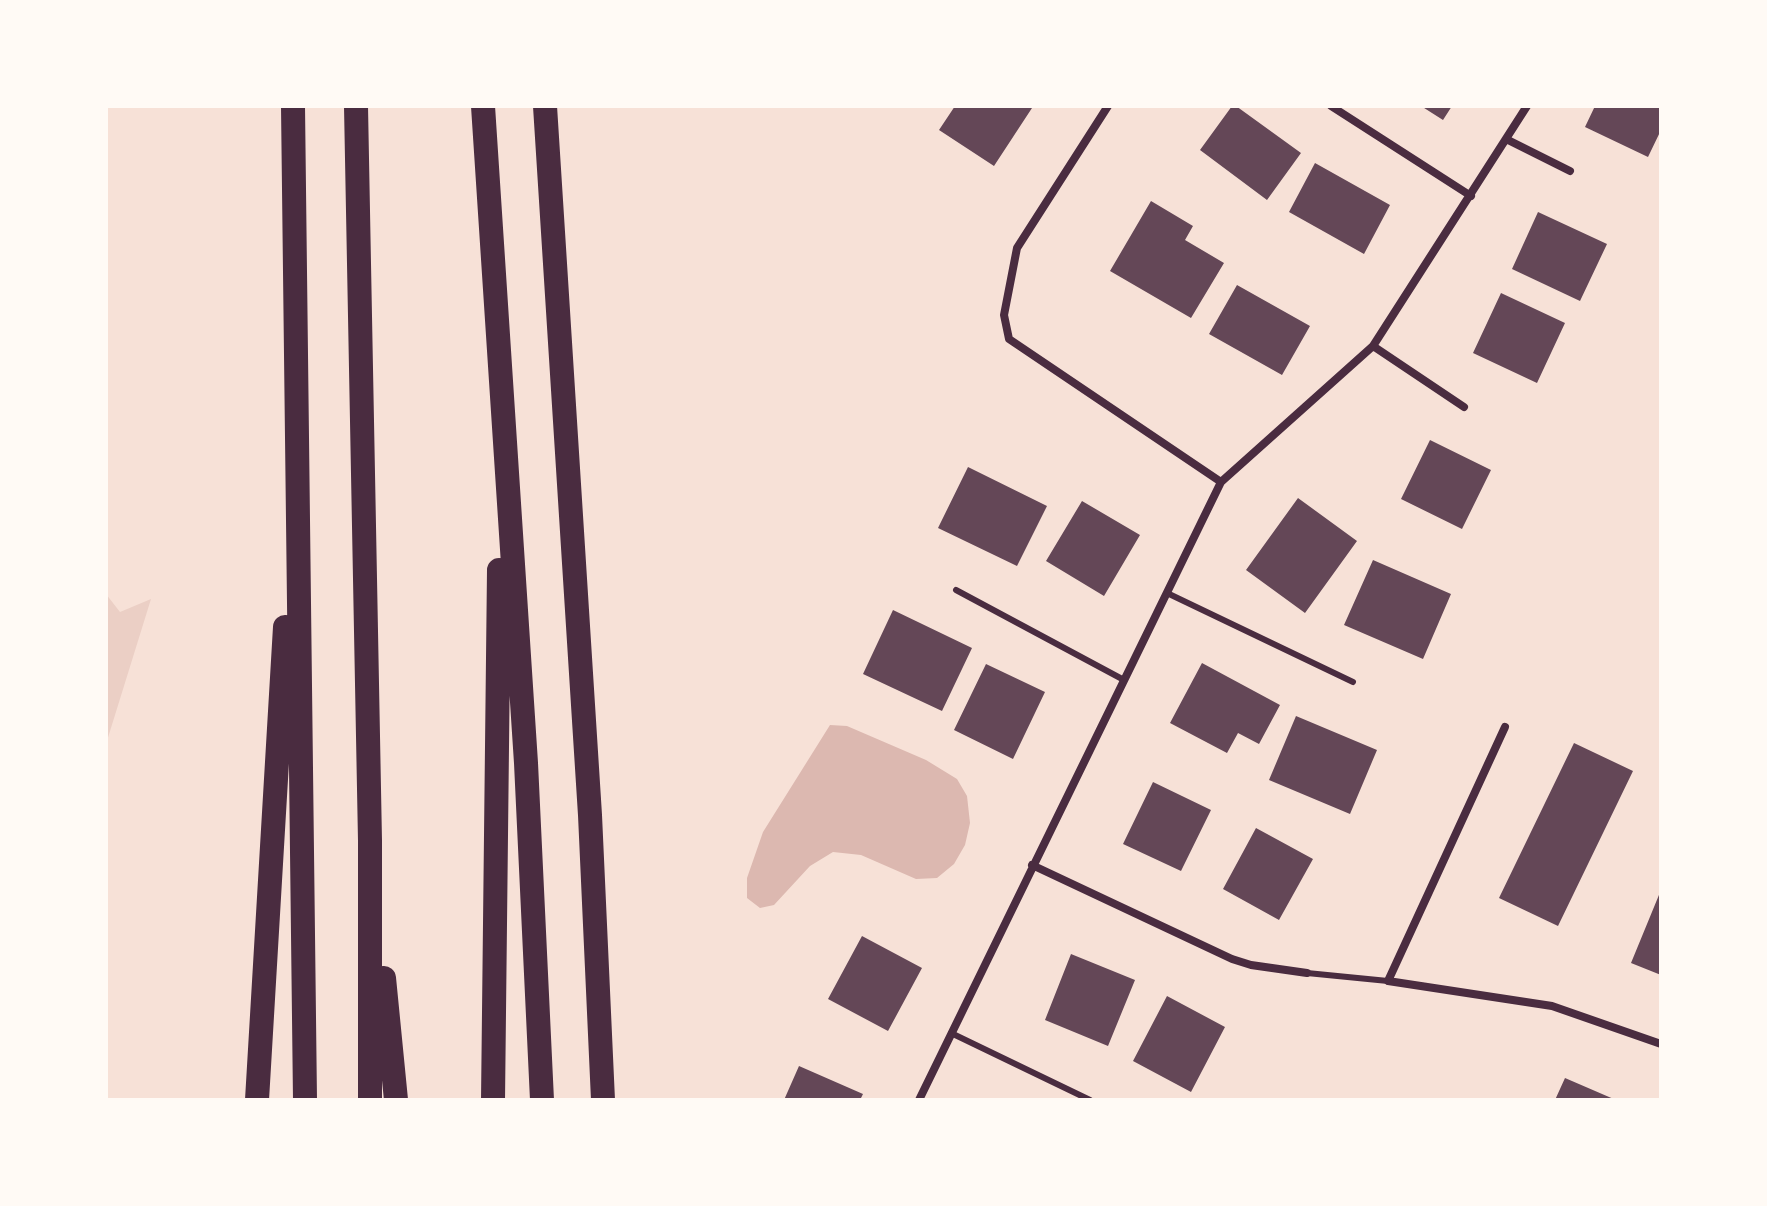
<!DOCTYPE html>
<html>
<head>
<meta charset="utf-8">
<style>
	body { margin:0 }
	#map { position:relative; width:1767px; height:1206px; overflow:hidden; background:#f7e1d7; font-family:"Libre Baskerville",serif }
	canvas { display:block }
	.frame { position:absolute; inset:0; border:108px solid #fffaf5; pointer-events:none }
</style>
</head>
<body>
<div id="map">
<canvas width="1767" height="1206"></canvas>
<div class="frame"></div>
</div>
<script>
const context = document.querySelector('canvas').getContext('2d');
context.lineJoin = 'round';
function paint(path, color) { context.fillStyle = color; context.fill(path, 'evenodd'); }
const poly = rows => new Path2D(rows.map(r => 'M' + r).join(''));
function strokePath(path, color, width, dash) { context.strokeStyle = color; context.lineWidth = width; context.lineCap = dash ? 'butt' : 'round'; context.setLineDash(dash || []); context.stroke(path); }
paint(poly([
	[106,594,120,612,151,599,106,744]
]), '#ebcfc5');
paint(poly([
	[830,725,847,726,926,760,957,779,967,796,970,823,965,845,954,864,937,878,916,879,861,855,833,852,810,866,774,905,760,908,747,898,747,878,763,832]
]), '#dcb8b0');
paint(poly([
	[955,106,1028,106,1032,108,994,166,939,130],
	[1232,106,1236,106,1301,153,1267,200,1200,150],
	[1421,106,1452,106,1443,120],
	[1595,106,1661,106,1661,130,1648,157,1585,127],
	[1315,163,1390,205,1364,254,1289,212],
	[1151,201,1193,226,1185,240,1224,263,1191,318,1110,271],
	[1538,212,1607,244,1580,301,1512,269],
	[1237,285,1310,326,1282,375,1209,334],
	[1501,293,1565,323,1537,383,1473,353],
	[1430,440,1491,470,1462,529,1401,499],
	[968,467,1047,506,1017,566,938,528],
	[1298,498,1357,541,1305,613,1246,570],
	[1082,501,1140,535,1104,596,1046,561],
	[1373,560,1451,594,1423,659,1344,625],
	[893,610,972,648,942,711,863,674],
	[1202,663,1280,705,1259,744,1238,733,1227,753,1170,723],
	[986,664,1045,692,1013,759,954,730],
	[1296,716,1377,750,1350,814,1269,780],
	[1574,743,1633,771,1558,926,1499,898],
	[1153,782,1211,810,1181,871,1123,844],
	[1256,828,1313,859,1279,920,1223,889],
	[1661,890,1661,975,1631,963],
	[862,936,922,968,888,1031,828,999],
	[1071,954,1135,980,1108,1046,1045,1020],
	[1167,996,1225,1027,1191,1092,1133,1061],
	[799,1066,863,1094,860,1100,784,1100],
	[1565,1078,1616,1100,1555,1100]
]), '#644757');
strokePath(poly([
	[956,590,1124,680],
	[1167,593,1353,682],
	[1307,973,1388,981],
	[951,1033,1090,1100]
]), '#4a2c40', 6);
strokePath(poly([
	[1108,106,1017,248,1004,315,1009,339,1221,482],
	[1331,106,1471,196],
	[1506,139,1570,171],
	[1373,346,1464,407],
	[1505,727,1388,981,1552,1006,1661,1044],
	[1032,865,1232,959,1251,965,1307,973],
	[919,1100,1221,482,1373,346,1527,106]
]), '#4a2c40', 8);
strokePath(poly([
	[293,106,305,1100],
	[356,106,370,841,370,1100],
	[483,106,526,763,542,1100],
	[545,106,590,815,603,1100],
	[384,978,396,1100],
	[257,1100,285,627],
	[493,1100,499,570]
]), '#4a2c40', 24);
</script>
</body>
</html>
